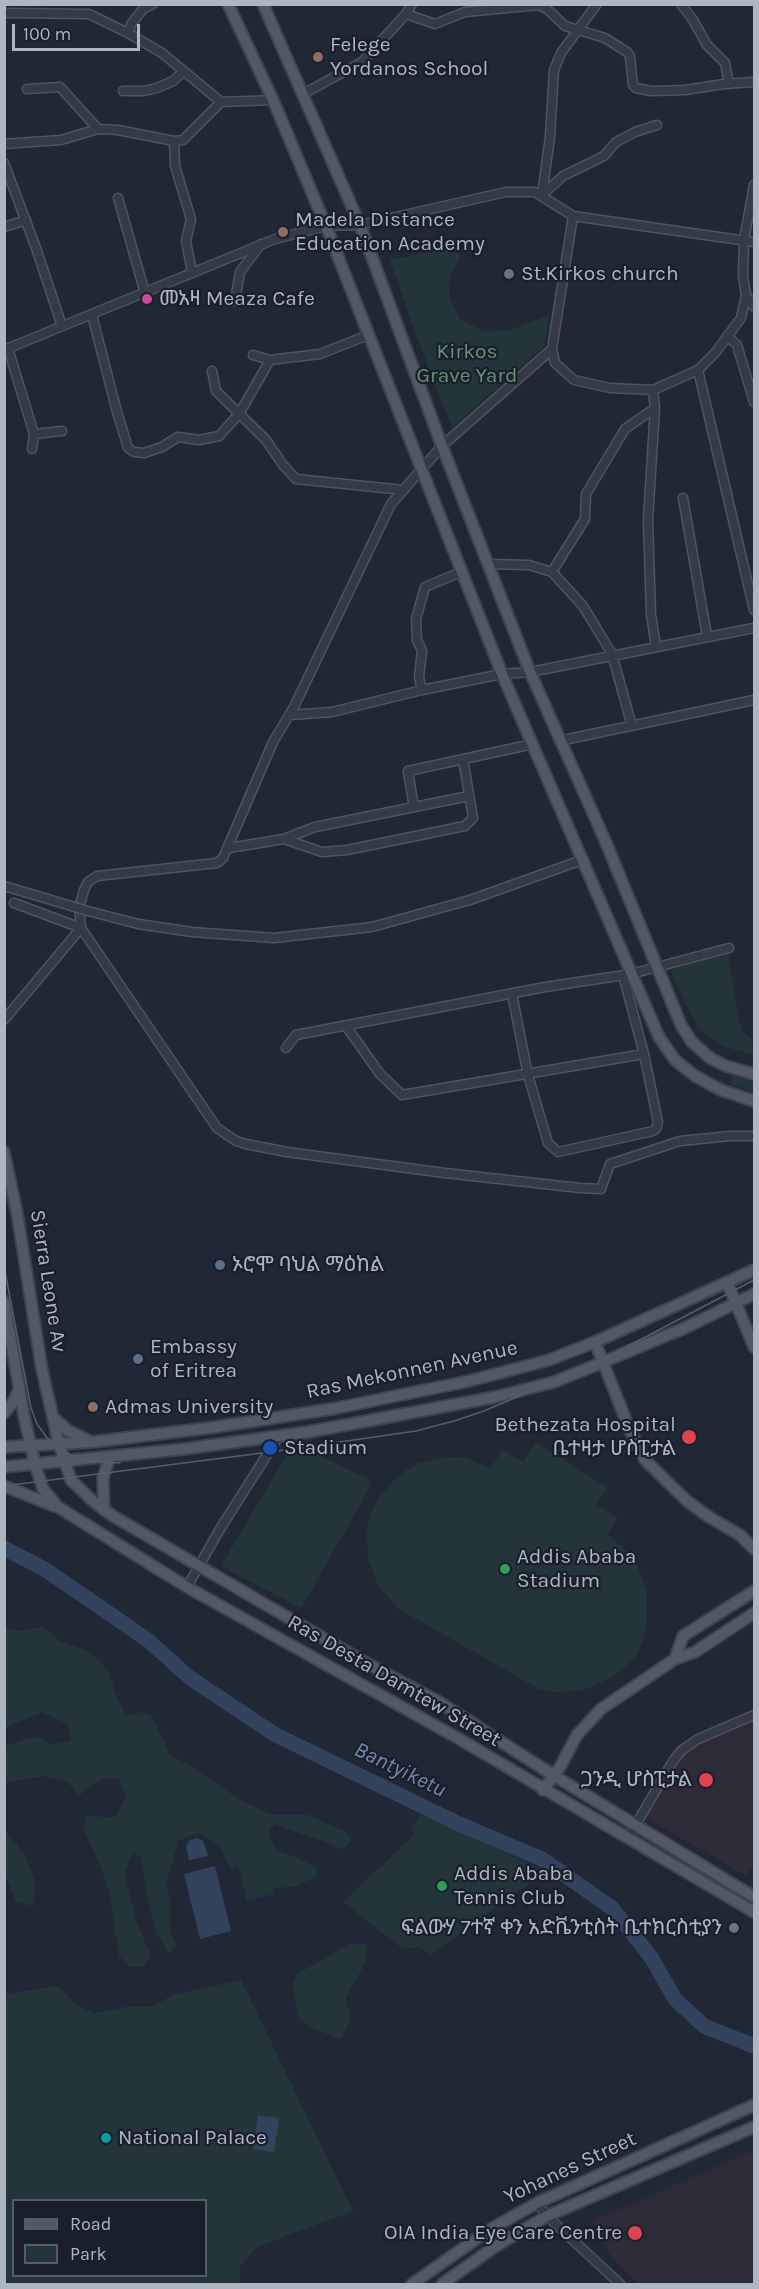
<!DOCTYPE html>
<html>
<head>
<meta charset="utf-8">
<style>
	body { margin:0 }
	#map { position:relative; width:759px; height:2289px; overflow:hidden; background:#202836; font-family:Karla,sans-serif }
	canvas { display:block }
	.frame { position:absolute; inset:0; border:6px solid #aeb5c3; pointer-events:none }
	.legend { position:absolute; left:12px; top:2199px; width:195px; height:78px; box-sizing:border-box; background:#191f2b; border:2px solid #555b68; margin:0; padding:8px 10px; list-style:none; font-size:18px; color:#aeb5c3 }
	.legend li { display:flex; align-items:center; gap:12px; height:30px }
	.legend b { width:30px; border:2px solid #555b68 }
	.scale { position:absolute; left:12px; top:24px; width:128px; height:27px; box-sizing:border-box; border:3px solid #aeb5c3; border-top:0; padding-left:8px; font-size:18px; line-height:21px; white-space:nowrap; color:#aeb5c3; -webkit-text-stroke:4px #191f2b; paint-order:stroke }
</style>
</head>
<body>
<div id="map">
<canvas width="759" height="2289"></canvas>
<div class="frame"></div>
<ul class="legend">
<li><b style="height:8px;background:#515967"></b>Road</li>
<li><b style="height:16px;background:#233538"></b>Park</li>
</ul>
<div class="scale">100 m</div>
</div>
<script>
const context = document.querySelector('canvas').getContext('2d');
context.lineJoin = 'round';
function paint(path, color) { context.fillStyle = color; context.fill(path, 'evenodd'); }
const poly = rows => new Path2D(rows.map(r => 'M' + r).join(''));
function strokePath(path, color, width, dash) { context.strokeStyle = color; context.lineWidth = width; context.lineCap = dash ? 'butt' : 'round'; context.setLineDash(dash || []); context.stroke(path); }
function label(font, color, halo, rows, align = 'center') {
  context.font = font + ' Karla,"Noto Sans Ethiopic",sans-serif'; context.lineWidth = 4.5; context.setLineDash([]); context.textBaseline = 'middle'; context.strokeStyle = halo; context.fillStyle = color; for (const [text, x, y, turn = 0] of rows) {
    context.save(); context.translate(x, y); context.rotate((+turn || 0) * Math.PI / 180); context.textAlign = isNaN(turn) ? turn : align; if (halo) context.strokeText(text, 0, 0); context.fillText(text, 0, 0); context.restore();
  }
}
paint(poly([
	[754,1711,754,1863,746,1876,637,1812,678,1748],
	[754,2150,754,2284,640,2284,614,2261,592,2221]
]), '#2e2b38');
paint(poly([
	[457,246,460,258,450,276,449,296,459,318,484,332,511,330,549,315,545,345,452,428,415,332,390,260],
	[728,954,741,1030,751,1038,754,1055,722,1046,698,1028,670,970],
	[732,1074,754,1076,754,1093,731,1084],
	[535,1442,608,1488,596,1504,618,1518,607,1534,629,1554,637,1565,647,1592,647,1625,643,1641,636,1655,626,1667,614,1676,584,1690,557,1692,539,1689,399,1609,378,1586,368,1559,367,1528,371,1512,379,1497,399,1475,418,1463,447,1457,466,1458,491,1468,502,1450,523,1462],
	[294,1443,368,1479,371,1486,301,1608,221,1566],
	[5,1627,18,1631,43,1627,60,1641,90,1652,108,1670,112,1682,114,1684,113,1686,114,1692,126,1715,141,1712,152,1716,171,1756,190,1765,240,1800,272,1815,308,1815,346,1832,352,1840,343,1849,275,1824,270,1829,270,1840,279,1852,297,1858,317,1868,316,1877,293,1887,273,1888,272,1886,274,1894,247,1901,238,1865,231,1869,221,1849,200,1833,179,1840,166,1884,170,1900,170,1930,176,1945,169,1953,157,1935,150,1909,141,1858,133,1852,124,1875,137,1923,151,1956,143,1967,130,1967,119,1956,110,1897,101,1867,83,1829,86,1816,115,1817,126,1798,119,1779,102,1779,78,1796,68,1782,44,1776,5,1783,5,1746,37,1736,51,1745,71,1740,68,1724,42,1712,5,1728],
	[420,1814,546,1871,431,1955,420,1947,403,1949,343,1902,415,1834,411,1829],
	[5,1830,26,1856,36,1884,33,1906,16,1902,5,1874],
	[350,1944,368,1944,365,1963,346,1998,351,2020,341,2039,309,2027,298,2017,293,1984,297,1974],
	[241,1980,353,2211,257,2247,240,2266,240,2284,5,2284,4,1994,57,1986,76,2004,93,2013,125,2007,154,2006,172,1995],
	[14,2200,206,2200,206,2276,14,2276]
]), '#233538');
paint(poly([
	[197,1838,203,1841,208,1856,189,1860,186,1846,190,1840],
	[215,1866,231,1931,200,1939,184,1874],
	[258,2115,279,2118,274,2152,253,2149]
]), '#34435d');
strokePath(poly([
	[4,1548,46,1570,149,1641,190,1678,274,1734,459,1824,542,1859,612,1908,651,1957,675,1999,704,2026,754,2046]
]), '#34435d', 15);
const minor = poly([
	[681,4,693,20,707,45,725,63,729,84],
	[4,13,89,14,128,33,162,53,221,102,273,100],
	[406,14,435,24,465,12,539,5,547,9,565,26,605,38,627,52,630,56,633,85,636,88,651,91,685,90,724,84,754,82],
	[128,33,132,23,143,9,153,4],
	[27,89,60,87,98,129],
	[123,91,144,91,157,88,173,81,183,72],
	[303,94,362,62,406,14,412,4],
	[174,141,175,166,191,219,186,241,192,272],
	[4,144,61,140,98,129,118,130,174,141,183,140,221,102],
	[4,163,36,248,62,326],
	[542,195,550,137,554,70,561,53,597,4],
	[542,195,563,176,604,156,616,142,635,132,657,125],
	[118,198,145,293],
	[573,216,552,349,442,446,391,504,294,707,273,742,223,858,217,863,97,876,88,882,84,890,79,908,81,928,217,1128,236,1141,246,1144,287,1152,445,1173,580,1188,601,1189,610,1164,680,1141,730,1136,754,1136],
	[4,227,26,220],
	[746,295,754,307],
	[235,301,240,272,261,244],
	[92,315,117,412,128,448,134,452,144,453,162,447,178,437,199,440,219,436,239,414,270,360],
	[727,336,737,345,754,402],
	[8,348,34,434,32,449],
	[552,349,555,363,574,380,610,388,653,390,698,370,715,353,741,318,746,295,743,276,744,240,754,185],
	[4,350,275,239,326,226,360,225,506,192,535,192,573,216,754,242],
	[253,355,270,360,320,354,368,335],
	[698,370,754,610],
	[212,371,216,391,266,440,283,465,296,479,404,490],
	[655,408,648,519,651,615,656,646],
	[34,434,62,431],
	[683,498,707,636],
	[489,564,529,565,552,572],
	[422,690,419,677,422,651,417,640,416,619,425,587,461,572],
	[289,715,332,712,422,690,502,674,530,672,754,628],
	[632,726,612,654,583,606,552,572,585,519,586,494,625,429,655,408,653,390],
	[559,741,754,700],
	[414,807,408,771,533,744],
	[284,839,322,852,347,850,465,826,473,818,463,759],
	[229,848,284,839,315,827,469,796],
	[4,886,68,905],
	[88,911,138,924,192,932,274,938,372,927,470,900,582,860],
	[512,994,528,1075,548,1143,558,1152,653,1131,656,1129,658,1122,644,1054,623,975],
	[4,1020,81,928,14,903],
	[346,1026,380,1074,402,1095,644,1054],
	[286,1048,296,1035,545,987,631,974,729,948],
	[187,1587,220,1529,279,1436],
	[628,1838,673,1761,682,1750,698,1739,754,1715],
	[537,2203,547,2216,620,2284]
]);
const major = poly([
	[228,4,273,100,326,226,502,674,659,1037,675,1060,695,1076,721,1090,754,1101],
	[263,4,360,225,442,446,530,672,604,838,681,1025,692,1042,710,1058,726,1066,754,1074],
	[4,1152,17,1213,42,1370,59,1444,71,1480,95,1503,113,1516,368,1664,439,1702,553,1775,754,1897],
	[727,1282,754,1347],
	[4,1301,24,1416,35,1464,43,1489,58,1507,187,1587,461,1740,754,1912],
	[595,1342,629,1428,645,1460,687,1501,709,1517,740,1535,754,1549],
	[4,1413,12,1404,19,1389],
	[53,1417,67,1430,89,1441],
	[4,1447,92,1442,216,1427,337,1408,469,1381,549,1360,595,1342,754,1270],
	[4,1467,184,1449,308,1432,495,1397,554,1382,596,1365,687,1327,754,1294],
	[4,1486,54,1506],
	[104,1510,103,1478,110,1456],
	[675,1659,683,1636,754,1591],
	[543,1790,560,1767,577,1735,601,1709,675,1659,695,1652,754,1613],
	[412,2284,489,2230,537,2203,754,2105],
	[442,2284,496,2246,547,2216,754,2127]
]);
strokePath(minor, '#4e5561', 11);
strokePath(major, '#3d4350', 14);
strokePath(minor, '#343a46', 8);
strokePath(major, '#515967', 10);
strokePath(poly([
	[4,1204,5,1205],
	[4,1266,31,1408,37,1424,47,1438,68,1454,87,1461,120,1463],
	[4,1486,270,1452,416,1431,454,1421,484,1411,592,1365,754,1280]
]), '#565e6d', 1.5);
const minorBridge = poly([
	[68,905,88,911]
]);
strokePath(minorBridge, '#4e5561', 11, []);
strokePath(minorBridge, '#343a46', 8);
for (const [x, y, r, color] of [
	[318,57,6,"#8d6e63"],
	[283,232,6,"#8d6e63"],
	[509,274,6,"#6b7280"],
	[147,299,6,"#d1479c"],
	[220,1265,6,"#5c6f8a"],
	[138,1359,6,"#5c6f8a"],
	[93,1407,6,"#8d6e63"],
	[689,1437,8,"#e0444e"],
	[270,1448,8,"#1a4fb4"],
	[505,1569,6,"#2e9e5b"],
	[706,1780,8,"#e0444e"],
	[442,1886,6,"#2e9e5b"],
	[734,1928,6,"#6b7280"],
	[106,2138,6,"#0f9aa8"],
	[635,2233,8,"#e0444e"]
]) { const dot = new Path2D(); dot.arc(x, y, r, 0, 2 * Math.PI); context.fillStyle = color; context.fill(dot); strokePath(dot, '#191f2b', 2); }
label('21px', '#aeb5c3', '#191f2b', [
	["Felege",330,45],
	["Yordanos School",330,69],
	["Madela Distance",295,220],
	["Education Academy",295,244],
	["St.Kirkos church",521,274],
	["መአዛ Meaza Cafe",159,299],
	["ኦሮሞ ባህል ማዕከል",232,1265],
	["Embassy",150,1347],
	["of Eritrea",150,1371],
	["Admas University",105,1407],
	["Bethezata Hospital",676,1425,"right"],
	["ቤተዛታ ሆስፒታል",676,1449,"right"],
	["Stadium",284,1448],
	["Addis Ababa",517,1557],
	["Stadium",517,1581],
	["ጋንዲ ሆስፒታል",692,1780,"right"],
	["Addis Ababa",454,1874],
	["Tennis Club",454,1898],
	["ፍልውሃ 7ተኛ ቀን አድቬንቲስት ቤተክርስቲያን",722,1928,"right"],
	["National Palace",118,2138],
	["OIA India Eye Care Centre",622,2233,"right"]
], 'left');
label('21px', '#669373', '#191f2b', [
	["Kirkos",467,352],
	["Grave Yard",467,376]
]);
label('21px', '#aeb5c3', '#191f2b', [
	["Sierra Leone Av",48,1281,81],
	["Ras Mekonnen Avenue",412,1370,-12],
	["Ras Desta Damtew Street",394,1681,30],
	["Yohanes Street",570,2168,-25]
]);
label('italic 22px', '#768aab', '#191f2b', [
	["Bantyiketu",400,1770,26]
]);
</script>
</body>
</html>
